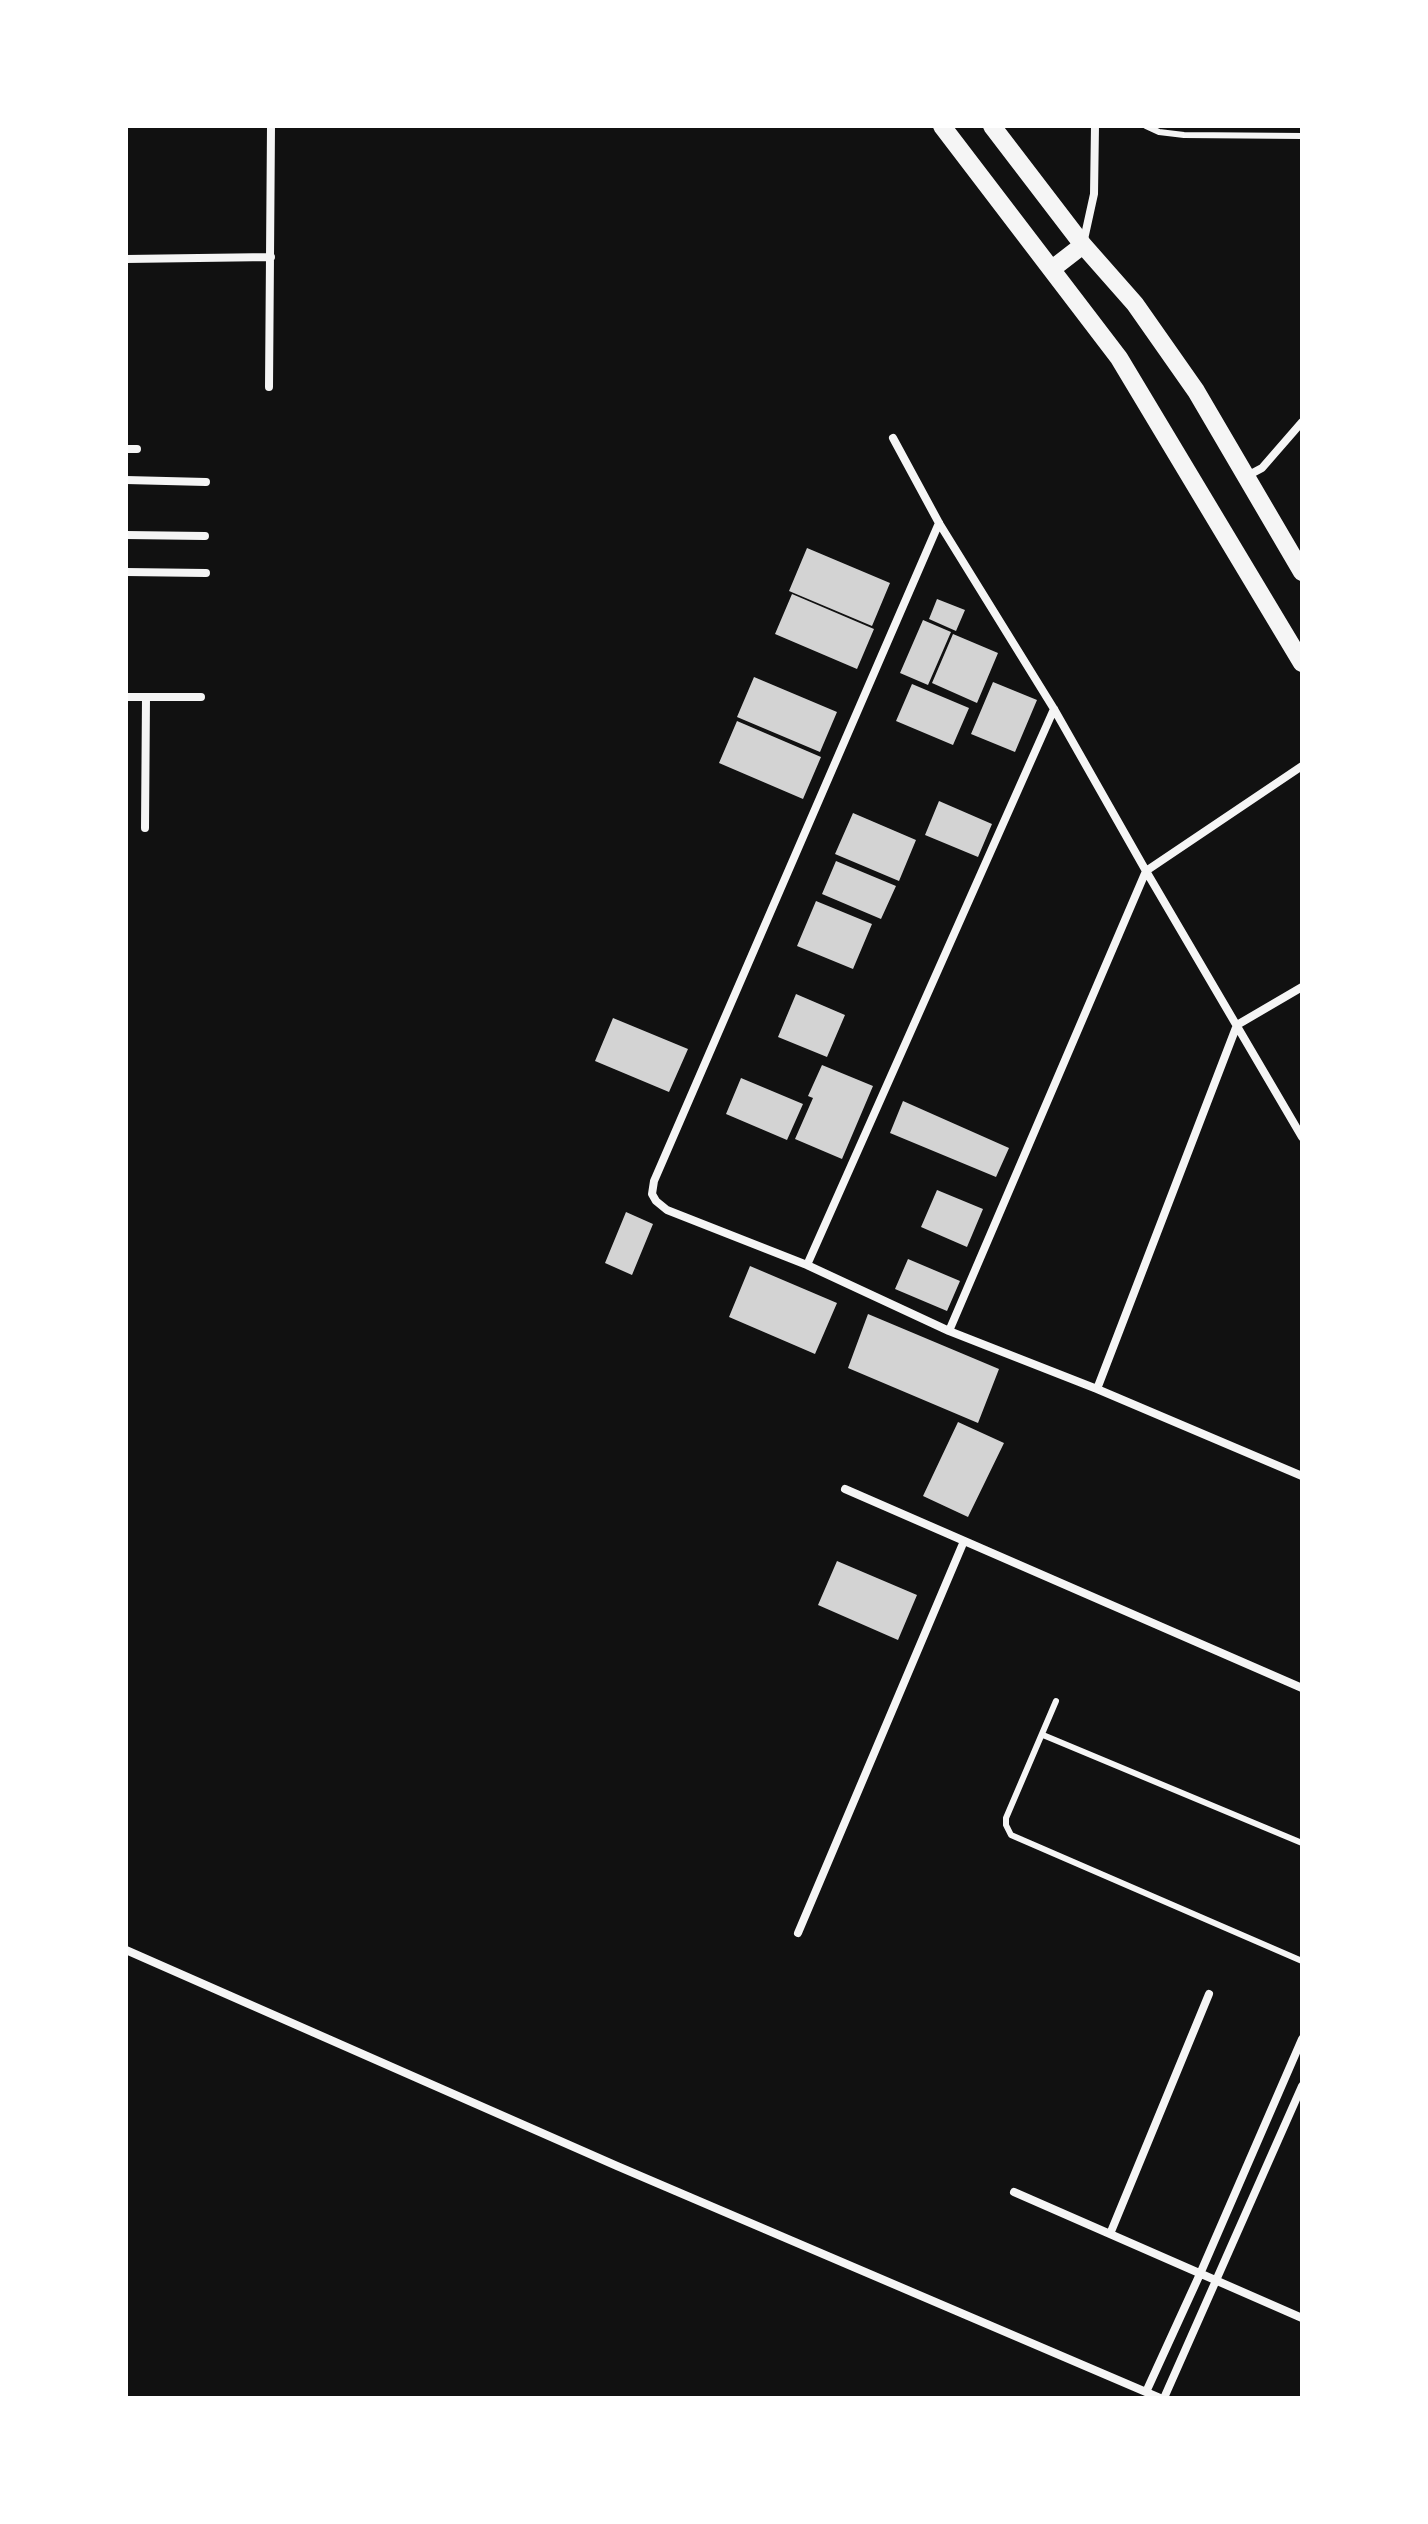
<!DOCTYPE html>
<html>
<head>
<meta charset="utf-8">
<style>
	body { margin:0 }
	#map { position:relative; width:1428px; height:2524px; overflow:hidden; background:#111; font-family:"Alegreya Sans",sans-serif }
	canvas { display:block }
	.frame { position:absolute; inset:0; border:128px solid #fff; pointer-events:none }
</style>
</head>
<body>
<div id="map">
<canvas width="1428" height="2524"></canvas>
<div class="frame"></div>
</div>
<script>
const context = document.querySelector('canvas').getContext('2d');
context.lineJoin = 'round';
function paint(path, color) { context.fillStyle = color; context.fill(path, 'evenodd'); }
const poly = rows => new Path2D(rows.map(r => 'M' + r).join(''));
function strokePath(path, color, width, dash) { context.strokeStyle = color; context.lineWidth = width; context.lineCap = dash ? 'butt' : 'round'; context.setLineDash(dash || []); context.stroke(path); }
paint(poly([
	[807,548,890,583,872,626,789,591],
	[792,594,874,629,857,669,775,634],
	[937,599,965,610,956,631,929,619],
	[923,620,951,632,928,685,900,673],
	[953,634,998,653,977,703,932,683],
	[754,677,837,712,820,752,737,717],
	[993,682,1037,700,1015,752,971,734],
	[912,684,969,708,953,745,896,721],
	[737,721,821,757,803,799,719,763],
	[939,801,992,824,978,857,925,835],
	[853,813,916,840,899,881,835,854],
	[836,861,896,886,881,919,822,894],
	[816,901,872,924,853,969,797,946],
	[796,994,845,1015,827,1057,778,1037],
	[613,1018,688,1049,669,1092,595,1061],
	[822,1065,873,1086,842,1159,795,1139,813,1098,808,1096],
	[741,1078,803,1104,787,1140,726,1114],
	[903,1101,1009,1148,996,1177,890,1133],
	[937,1190,983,1209,967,1247,921,1227],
	[626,1212,653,1224,632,1275,605,1263],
	[908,1259,960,1281,947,1311,895,1289],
	[750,1266,837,1303,815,1354,729,1317],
	[868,1314,999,1369,978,1423,848,1368],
	[958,1422,1004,1443,968,1517,923,1496],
	[837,1561,917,1595,898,1640,818,1605]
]), '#d3d3d3');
strokePath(poly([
	[1146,126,1159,132,1184,135,1302,136],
	[1056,1701,1006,1818,1006,1825,1011,1835,1302,1961],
	[1043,1735,1302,1843]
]), '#f5f5f5', 6);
strokePath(poly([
	[1083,244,1094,194,1095,126],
	[126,259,271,257],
	[269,387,271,126],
	[893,438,939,523,1054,709,1146,871,1302,1137],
	[126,449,137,449],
	[1247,476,1262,468,1302,422],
	[126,480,206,482],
	[939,523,654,1181,652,1194,656,1201,667,1210,807,1265,949,1331,1097,1389,1302,1476],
	[126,535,205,536],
	[126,572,206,573],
	[126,697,201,697],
	[145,828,146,697],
	[807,1265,1054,709],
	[949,1331,1146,871,1302,766],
	[1097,1389,1237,1025,1302,987],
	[845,1489,1302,1688],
	[798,1933,964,1541],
	[126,1950,617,2166,1160,2398],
	[1014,2192,1302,2318],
	[1110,2234,1209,1994],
	[1146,2392,1200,2274,1302,2039],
	[1164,2398,1302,2086]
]), '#f5f5f5', 8);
strokePath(poly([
	[942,126,1119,358,1302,663],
	[992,126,1083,245,1135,304,1196,391,1302,572],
	[1052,269,1083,245]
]), '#f5f5f5', 18);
</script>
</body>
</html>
